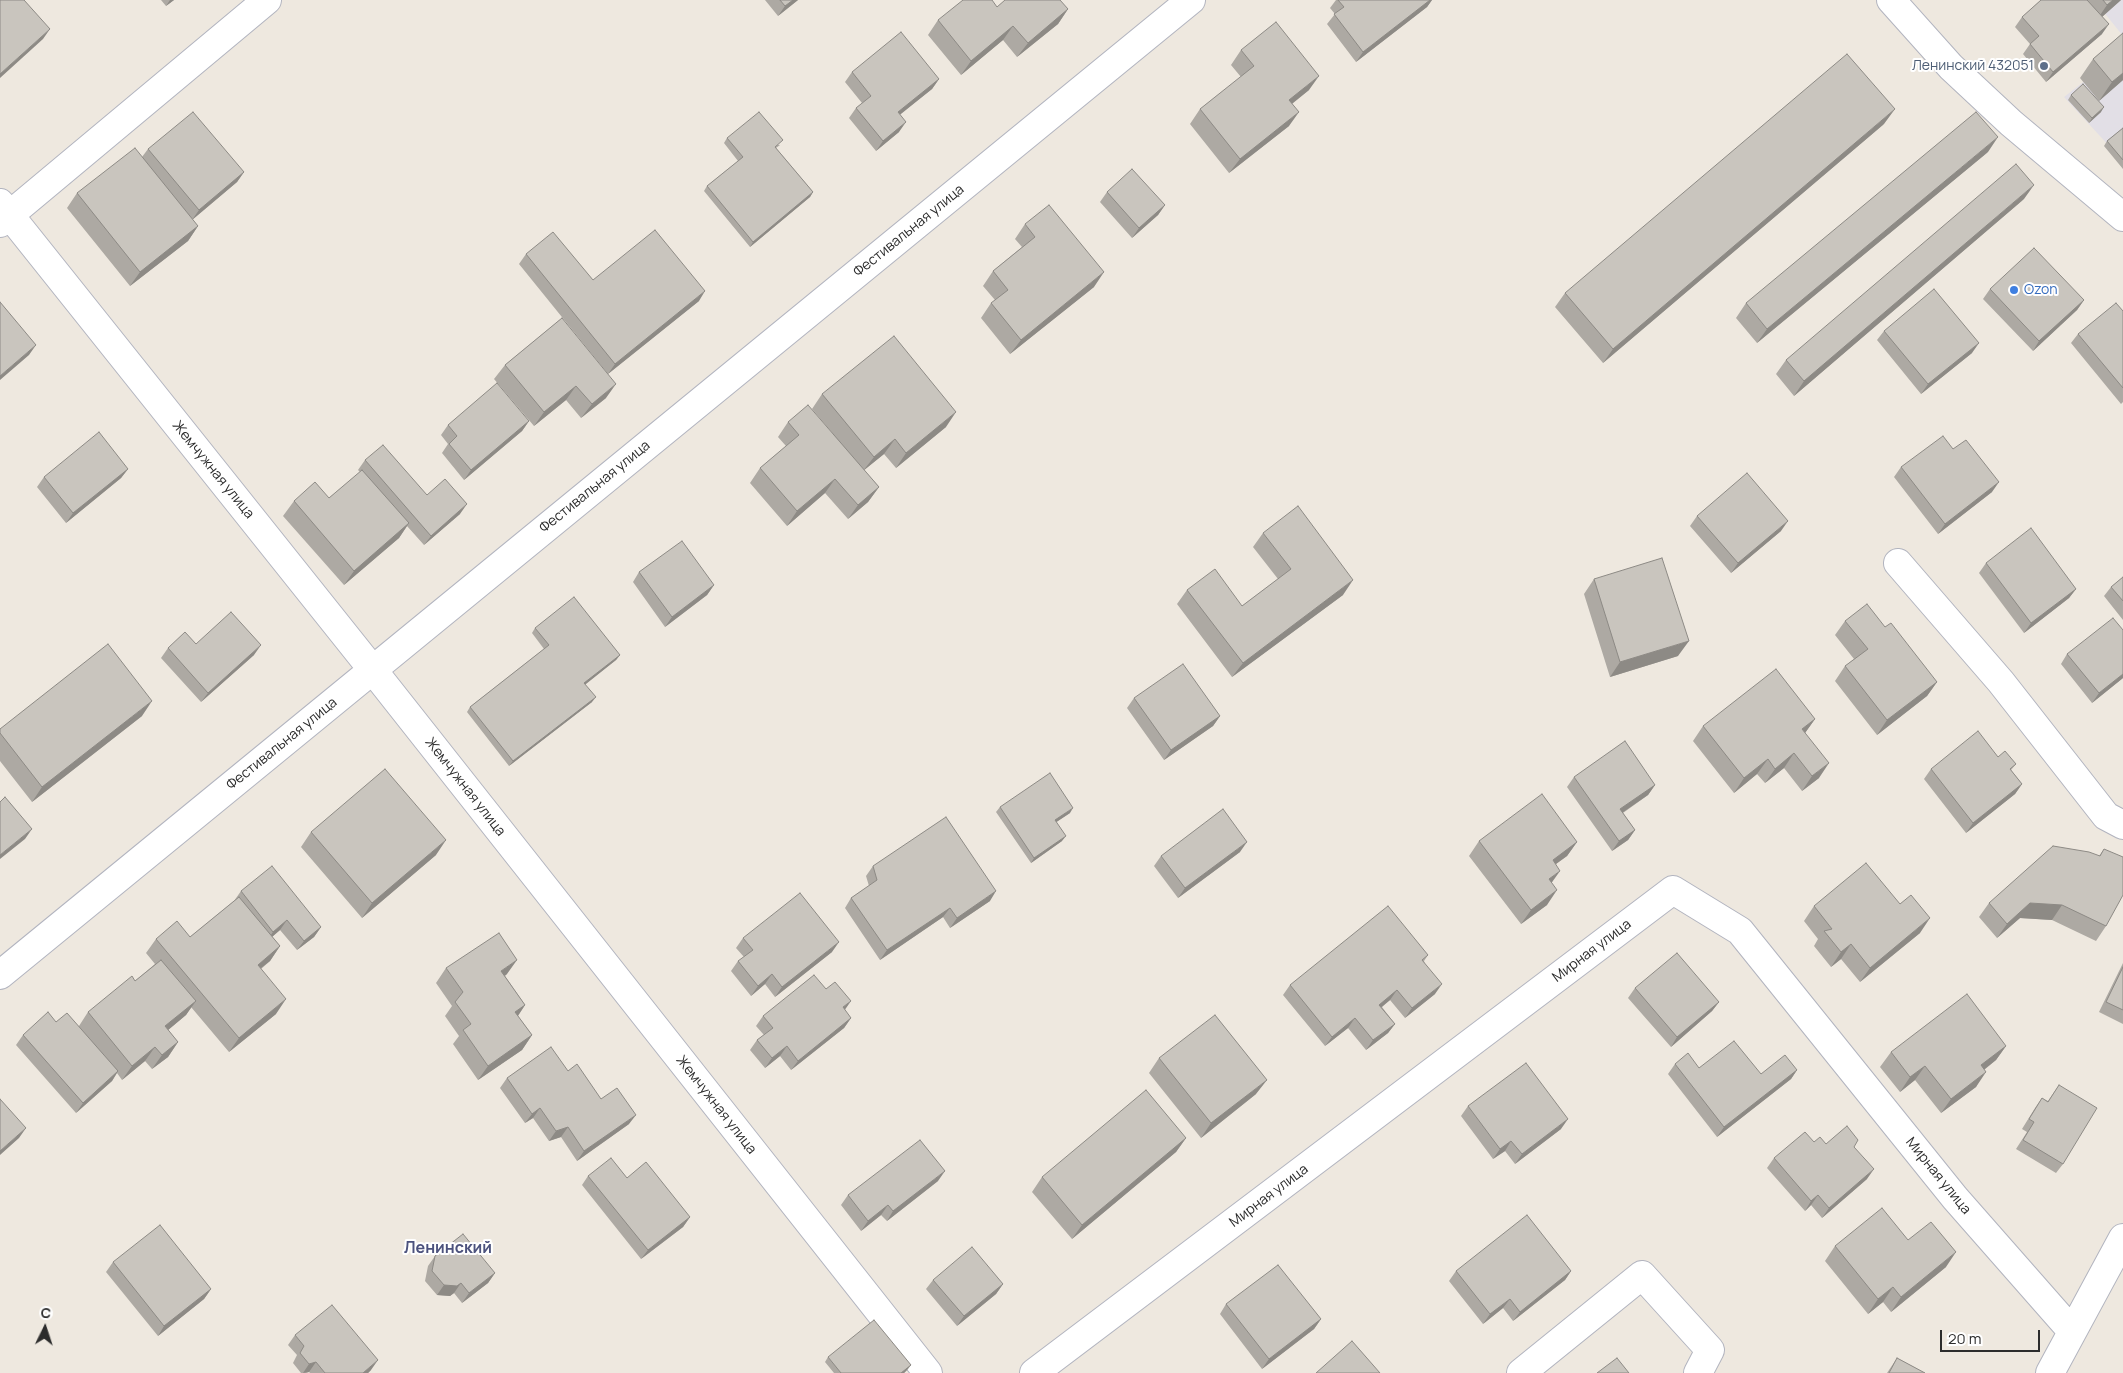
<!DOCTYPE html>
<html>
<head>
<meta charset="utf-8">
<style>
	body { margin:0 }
	#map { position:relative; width:2123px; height:1373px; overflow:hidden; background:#eee8df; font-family:Manrope,sans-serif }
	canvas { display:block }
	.north { position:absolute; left:20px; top:1303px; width:50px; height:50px; -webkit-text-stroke:4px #fff; paint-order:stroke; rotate:4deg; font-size:14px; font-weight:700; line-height:20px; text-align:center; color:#2c2c2c }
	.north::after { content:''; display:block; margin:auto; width:18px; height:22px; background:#2c2c2c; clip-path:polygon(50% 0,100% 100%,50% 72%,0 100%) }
	.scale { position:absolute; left:1940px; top:1330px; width:100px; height:22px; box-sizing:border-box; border:2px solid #2c2c2c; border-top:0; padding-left:6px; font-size:15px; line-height:18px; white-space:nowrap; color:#2c2c2c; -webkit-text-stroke:4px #fff; paint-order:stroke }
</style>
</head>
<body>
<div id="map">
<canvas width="2123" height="1373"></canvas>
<div class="north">С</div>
<div class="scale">20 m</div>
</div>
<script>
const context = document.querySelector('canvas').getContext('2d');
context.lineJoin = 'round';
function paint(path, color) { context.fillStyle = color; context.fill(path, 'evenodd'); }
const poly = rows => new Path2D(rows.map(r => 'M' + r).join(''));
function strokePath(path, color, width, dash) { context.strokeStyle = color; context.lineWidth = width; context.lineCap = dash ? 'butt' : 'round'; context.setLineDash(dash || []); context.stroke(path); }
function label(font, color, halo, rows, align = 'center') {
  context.font = font + ' Manrope,sans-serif'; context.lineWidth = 4; context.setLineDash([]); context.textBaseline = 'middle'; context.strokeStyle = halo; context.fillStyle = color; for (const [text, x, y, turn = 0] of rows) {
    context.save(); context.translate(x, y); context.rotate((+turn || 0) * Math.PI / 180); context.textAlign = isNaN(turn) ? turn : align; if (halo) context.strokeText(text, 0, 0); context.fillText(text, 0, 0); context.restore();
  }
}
paint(poly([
	[2094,0,2123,0,2123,36],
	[2123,51,2123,161,2064,97]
]), '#e2dfe6');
const minor = poly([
	[1891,0,1951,67,2011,123,2123,217],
	[0,203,372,669,928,1373],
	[0,223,267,0],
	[1898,563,2001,682,2106,816,2123,825],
	[0,975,1191,0],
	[1034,1373,1673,890,1740,931,1955,1198,2071,1330],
	[1521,1373,1642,1275,1710,1350,1698,1373],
	[2050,1373,2123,1238]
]);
strokePath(minor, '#b2b4bf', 30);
strokePath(minor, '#fff', 28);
paint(poly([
	[161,0,174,0,166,6],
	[765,0,798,0,778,16],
	[1336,0,1432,0,1427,7,1356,62,1327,24,1335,14,1330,8],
	[2041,0,2121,0,2102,17,2102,34,2046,82,2023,54,2030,44,2015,27,2022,17],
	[997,7,1068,9,1058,24,1017,57,1003,40,961,75,928,35,938,20],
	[2123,33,2123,80,2099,101,2080,78,2093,59],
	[1241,50,1309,90,1292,104,1289,126,1229,173,1190,124,1200,109,1241,77,1231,65],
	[852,72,939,79,932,89,900,114,899,132,876,151,849,118,856,108,862,103,845,82],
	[2071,95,2101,112,2089,123,2068,100],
	[1884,124,1603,363,1555,307,1565,293],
	[2123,128,2123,169,2104,146,2107,141],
	[727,138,780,145,776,148,813,192,810,197,750,247,704,191,707,186,738,161,724,143],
	[148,149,244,172,237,182,192,220,198,226,188,241,130,286,67,208,77,193,142,157],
	[1988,152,1757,343,1736,318,1746,303],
	[1107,192,1165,205,1158,215,1132,238,1100,202],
	[2024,199,1794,396,1776,374,1786,360],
	[1025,224,1094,287,1010,354,981,318,991,303,995,300,983,286,993,271,1022,247,1015,239],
	[526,254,593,280,699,301,608,374,519,264],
	[1990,289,2084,300,2077,310,2033,351,1983,299],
	[2123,311,2123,402,2121,404,2071,343,2078,334],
	[562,318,606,398,581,418,566,400,534,426,494,379,505,365],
	[1884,331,1972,353,1921,394,1877,340],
	[822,394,946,427,896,468,884,454,864,470,879,487,868,502,848,519,825,493,787,526,750,483,760,468,786,446,778,437,788,422,834,435,812,409],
	[529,421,522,431,464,480,442,453,448,444,441,435,448,425],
	[1953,449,1992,492,1938,534,1894,477,1901,467],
	[365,460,460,514,424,545,407,526,399,538,344,585,283,516,294,501,329,498,360,472,358,470],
	[128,469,121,478,66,523,37,487,44,477],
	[1697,516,1781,531,1731,573,1690,526],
	[1263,533,1343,595,1232,677,1177,604,1187,590,1242,606,1278,579,1253,547],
	[1986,563,2076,589,2069,598,2024,633,1979,573],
	[639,572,714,585,707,595,665,627,633,582],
	[2123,577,2123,620,2104,596,2111,587],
	[1594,579,1678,656,1610,677,1584,594],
	[1845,621,1885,627,1937,682,1927,696,1877,735,1835,681,1845,666,1854,659,1835,635],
	[535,628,620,655,616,660,585,684,592,702,509,766,467,712,470,707,544,649,532,633],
	[2123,630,2123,678,2092,703,2061,664,2067,654],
	[168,648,254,655,201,702,161,658],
	[1134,698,1220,716,1213,726,1164,760,1127,708],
	[142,716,32,802,0,761,0,729],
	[1815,719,1805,733,1819,778,1802,791,1784,768,1765,783,1757,774,1734,793,1693,741,1703,726],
	[1998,757,2016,764,2011,770,2022,784,2015,794,1966,833,1924,779,1931,769],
	[1574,777,1655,785,1648,795,1623,813,1635,830,1628,840,1612,851,1567,787],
	[1000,807,1070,813,1056,822,1062,841,1031,863,996,812],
	[311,832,436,855,362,918,301,847],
	[1479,841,1577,842,1567,856,1556,864,1547,905,1521,924,1469,856],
	[2104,849,2106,926,2096,941,2052,920,2020,918,1997,938,1979,917,1989,903,2099,856],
	[1240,852,1178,898,1154,866,1161,856],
	[873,866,990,901,950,928,943,917,880,960,845,908,851,898,869,886,866,876],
	[241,891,321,927,314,937,297,950,280,930,272,937,280,946,270,961,261,969,276,1014,229,1052,191,1007,186,1015,168,1030,178,1042,168,1057,152,1069,145,1061,122,1080,117,1073,112,1081,76,1113,16,1045,23,1035,56,1022,79,1026,88,1012,135,981,155,964,146,953,156,939,190,937,234,901],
	[1814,906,1920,933,1860,982,1841,959,1831,967,1814,946,1818,939,1804,921],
	[743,938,832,952,775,997,765,984,751,996,731,971,738,961,744,957,736,948],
	[1428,955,1424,961,1435,994,1405,1018,1390,1000,1382,1007,1395,1024,1388,1033,1366,1050,1348,1028,1325,1046,1283,995,1290,985],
	[2123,963,2123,1024,2099,1012],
	[446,968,507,974,505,976,525,1005,518,1016,532,1035,522,1050,478,1080,453,1044,459,1036,445,1016,452,1006,436,983],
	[1635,988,1719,1002,1712,1011,1671,1047,1628,998],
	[826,989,851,1018,844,1028,791,1070,780,1056,765,1068,750,1050,757,1040,764,1035,756,1026,763,1016],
	[2006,1046,1996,1060,1984,1070,1976,1087,1941,1113,1915,1080,1900,1092,1880,1067,1891,1052],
	[1159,1058,1256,1094,1201,1138,1149,1073],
	[1675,1064,1699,1068,1761,1074,1797,1070,1791,1079,1717,1137,1668,1074],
	[568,1071,601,1099,629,1124,577,1161,561,1137,549,1141,533,1118,525,1123,500,1088,507,1078],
	[2059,1085,2063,1164,2056,1173,2016,1149,2027,1132,2022,1129,2035,1108,2042,1098,2048,1101],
	[1468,1106,1561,1129,1515,1164,1505,1151,1493,1159,1461,1116],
	[1186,1138,1176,1152,1072,1239,1032,1192,1042,1177],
	[1814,1142,1826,1144,1854,1147,1867,1179,1822,1218,1811,1205,1805,1211,1767,1168,1774,1158],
	[588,1176,627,1178,690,1217,683,1227,641,1259,582,1185],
	[938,1181,887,1221,881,1215,861,1231,841,1205,848,1195],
	[1908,1240,1946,1267,1891,1312,1883,1302,1868,1314,1825,1261,1835,1246],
	[435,1256,495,1273,488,1283,462,1303,454,1293,450,1296,437,1295,425,1281,428,1266],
	[113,1262,211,1289,204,1299,158,1336,106,1272],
	[1456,1271,1571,1271,1565,1280,1513,1321,1503,1308,1483,1324,1449,1281],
	[933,1280,1003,1284,996,1294,957,1326,926,1289],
	[1226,1304,1321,1319,1314,1329,1262,1369,1220,1314],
	[295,1335,371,1370,368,1373,310,1373,309,1372,306,1373,301,1373,293,1363,297,1355,288,1345],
	[828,1357,911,1365,907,1370,904,1373,834,1373,825,1362],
	[1897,1358,1925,1373,1887,1373]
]), '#ada9a3');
paint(poly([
	[170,0,174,0,166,6],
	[793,0,798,0,778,16,785,6],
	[1430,0,1432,0,1427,7,1356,62,1363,52],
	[2113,0,2121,0,2094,24,2107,5],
	[1068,9,1058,24,1017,57,1028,43],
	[2109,24,2102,34,2046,82,2053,72],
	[1013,26,1003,40,961,75,971,61],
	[50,29,43,39,0,78,0,74],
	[2123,73,2123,80,2099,101,2112,82],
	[1319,76,1309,90,1279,114,1289,100],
	[939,79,932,89,891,122,898,112],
	[2104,107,2101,112,2089,123,2092,118],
	[1895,109,1884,124,1603,363,1613,349],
	[1299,112,1289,126,1229,173,1240,159],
	[906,122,899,132,876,151,883,141],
	[1998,137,1988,152,1757,343,1767,329],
	[244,172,237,182,192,220,199,210],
	[2034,185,2024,199,1794,396,1804,381],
	[813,192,810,197,750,247,753,242],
	[1165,205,1158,215,1132,238,1139,228],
	[198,226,188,241,130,286,140,272],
	[1104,272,1094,287,1010,354,1021,340],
	[705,291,699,301,608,374,615,364],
	[2084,300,2077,310,2033,351,2039,341],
	[1979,343,1972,353,1921,394,1928,384],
	[36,345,29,355,0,380,0,376],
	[616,384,606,398,581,418,592,404],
	[576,386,566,400,534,426,544,412],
	[956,412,946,427,896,468,906,453],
	[529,421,522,431,464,480,471,470],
	[895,439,884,454,863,471,874,457],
	[128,469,121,478,66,523,73,513],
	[835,479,825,493,787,526,797,511],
	[1999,482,1992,492,1938,534,1945,524],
	[879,487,868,502,848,519,858,505],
	[467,504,460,514,424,545,431,536],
	[1788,521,1781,531,1731,573,1738,563],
	[409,523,399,538,344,585,354,571],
	[1353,580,1343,595,1232,677,1243,663],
	[714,585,707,595,665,627,672,617],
	[2076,589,2069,598,2024,633,2031,623],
	[1689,641,1678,656,1610,677,1620,662],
	[261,645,254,655,201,702,208,693],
	[620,655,616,660,581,688,584,683],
	[2123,674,2123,678,2092,703,2099,693],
	[1937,682,1927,696,1877,735,1887,720],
	[596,697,592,702,509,766,513,761],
	[152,701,142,716,32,802,42,787],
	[1220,716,1213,726,1164,760,1171,750],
	[1815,719,1805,733,1802,729],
	[1794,753,1784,768,1765,783,1775,769],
	[1768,759,1757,774,1734,793,1744,778],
	[1829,763,1819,778,1802,791,1812,776],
	[2022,784,2015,794,1966,833,1973,823],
	[1655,785,1648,795,1613,819,1620,809],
	[1073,808,1070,813,1052,825,1055,820],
	[32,829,25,839,0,859,0,855],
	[1635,830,1628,840,1612,851,1619,841],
	[1066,836,1062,841,1031,863,1034,858],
	[446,840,436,855,362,918,372,903],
	[1247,842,1240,852,1178,898,1185,888],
	[1577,842,1567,856,1542,874,1553,860],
	[1560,871,1550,885,1549,879],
	[1557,890,1547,905,1521,924,1531,910],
	[996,891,990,901,950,928,957,918],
	[2030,903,2062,905,2052,920,2020,918,1997,938,2007,924],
	[950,908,943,917,880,960,887,950],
	[1930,918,1920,933,1860,982,1870,968],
	[287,920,280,930,266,942,273,932],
	[321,927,314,937,297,950,304,941],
	[839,942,832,952,775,997,782,987],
	[1851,944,1841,959,1831,967,1841,952],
	[280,946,270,961,247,979,258,965],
	[517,960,507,974,491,985,501,971],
	[772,974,765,984,751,996,758,986],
	[1442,984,1435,994,1405,1018,1412,1008],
	[1397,990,1390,1000,1373,1014,1379,1005],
	[286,999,276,1014,229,1052,239,1038],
	[196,1001,186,1015,155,1041,165,1026],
	[851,1001,844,1011,843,1007],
	[1719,1002,1712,1011,1671,1047,1677,1037],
	[525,1005,515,1020,515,1012],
	[851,1018,844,1028,791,1070,798,1061],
	[1355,1018,1348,1028,1325,1046,1332,1037],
	[1395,1024,1388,1033,1366,1050,1373,1040],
	[532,1035,522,1050,478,1080,488,1066],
	[178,1042,168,1057,152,1069,162,1055],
	[787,1046,780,1056,765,1068,772,1058],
	[2006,1046,1996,1060,1971,1080,1981,1065],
	[155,1047,145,1061,122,1080,132,1066],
	[1925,1066,1915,1080,1900,1092,1910,1077],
	[1797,1070,1791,1079,1717,1137,1724,1127],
	[118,1071,112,1081,76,1113,83,1103],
	[1986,1072,1976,1087,1941,1113,1951,1099],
	[1267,1080,1256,1094,1201,1138,1211,1123],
	[540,1108,533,1118,525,1123,532,1114],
	[636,1115,629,1124,577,1161,584,1151],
	[1568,1119,1561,1129,1515,1164,1522,1154],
	[568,1127,561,1137,549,1141,556,1131],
	[26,1128,19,1138,0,1155,0,1151],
	[1186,1138,1176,1152,1072,1239,1082,1225],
	[1511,1141,1505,1151,1493,1159,1500,1149],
	[1874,1169,1867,1179,1822,1218,1829,1208],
	[945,1171,938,1181,887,1221,893,1211],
	[1818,1195,1811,1205,1805,1211,1811,1201],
	[888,1205,881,1215,861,1231,868,1221],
	[690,1217,683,1227,641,1259,648,1250],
	[1956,1252,1946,1267,1891,1312,1901,1297],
	[1571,1271,1565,1280,1513,1321,1520,1312],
	[495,1273,488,1283,462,1303,469,1293],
	[461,1283,454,1293,450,1296,437,1295,444,1285],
	[1003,1284,996,1294,957,1326,964,1316],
	[1893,1287,1883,1302,1868,1314,1878,1299],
	[211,1289,204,1299,158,1336,164,1326],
	[1510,1299,1503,1308,1483,1324,1490,1314],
	[1321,1319,1314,1329,1262,1369,1269,1359],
	[378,1360,371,1370,368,1373,363,1373],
	[316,1362,309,1372,303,1373,309,1364],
	[911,1365,907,1370,904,1373,901,1373]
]), '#8d8a85');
const building = poly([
	[0,0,24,0,50,29,0,74,0,0],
	[780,0,793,0,785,6,780,0],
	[963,0,992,0,997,7,1005,0,1060,0,1068,9,1028,43,1013,26,971,61,938,20,963,0],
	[1338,0,1430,0,1363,52,1334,14,1344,7,1338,0],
	[2041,0,2087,0,2109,24,2053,72,2030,44,2039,36,2022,17,2041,0],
	[2103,0,2113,0,2107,5,2103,0],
	[1276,22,1319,76,1289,100,1299,112,1240,159,1200,109,1254,66,1241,50,1276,22],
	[901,32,939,79,898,112,906,122,883,141,856,108,871,96,852,72,901,32],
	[2123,33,2123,73,2112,82,2093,59,2123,33],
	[1847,54,1895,109,1613,349,1565,293,1847,54],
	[2083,84,2104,107,2092,118,2071,95,2083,84],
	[193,112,244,172,199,210,148,149,193,112],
	[759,112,783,140,775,147,813,192,753,242,707,186,743,157,727,138,759,112],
	[1976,112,1998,137,1767,329,1746,303,1976,112],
	[2123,128,2123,160,2107,141,2123,128],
	[135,148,198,226,140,272,77,193,135,148],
	[2016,164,2034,185,1804,381,1786,360,2016,164],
	[1132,169,1165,205,1139,228,1107,192,1132,169],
	[1049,205,1104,272,1021,340,991,303,1008,290,993,271,1035,237,1025,224,1049,205],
	[655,230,705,291,615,364,526,254,553,232,593,280,655,230],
	[2034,248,2084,300,2039,341,1990,289,2034,248],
	[1934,289,1979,343,1928,384,1884,331,1934,289],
	[0,302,36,345,0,376,0,302],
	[2116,303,2123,311,2123,388,2078,334,2116,303],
	[562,318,616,384,592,404,576,386,544,412,505,365,562,318],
	[894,336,956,412,906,453,895,439,874,457,822,394,894,336],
	[497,383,529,421,471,470,449,444,457,436,448,425,497,383],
	[808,405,879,487,858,505,835,479,797,511,760,468,799,435,788,422,808,405],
	[99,432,128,469,73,513,44,477,99,432],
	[1943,436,1953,449,1966,440,1999,482,1945,524,1901,467,1943,436],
	[383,445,427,495,445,479,467,504,431,536,365,460,383,445],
	[362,470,409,523,354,571,294,501,315,482,329,498,362,470],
	[1747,473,1788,521,1738,563,1697,516,1747,473],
	[1298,506,1353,580,1243,663,1187,590,1215,569,1242,606,1291,569,1263,533,1298,506],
	[2031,528,2076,589,2031,623,1986,563,2031,528],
	[682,541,714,585,672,617,639,572,682,541],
	[1662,558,1689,641,1620,662,1594,579,1662,558],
	[2123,577,2123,601,2111,587,2123,577],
	[574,597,620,655,584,683,596,697,513,761,470,707,549,645,535,628,574,597],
	[1867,604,1885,627,1891,623,1937,682,1887,720,1845,666,1868,649,1845,621,1867,604],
	[231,612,261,645,208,693,168,648,185,632,196,644,231,612],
	[2113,618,2123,630,2123,674,2099,693,2067,654,2113,618],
	[108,644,152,701,42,787,0,733,0,729,108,644],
	[1183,664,1220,716,1171,750,1134,698,1183,664],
	[1776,669,1815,719,1802,729,1829,763,1812,776,1794,753,1775,769,1768,759,1744,778,1703,726,1776,669],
	[1978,731,1998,757,2005,751,2016,764,2010,769,2022,784,1973,823,1931,769,1978,731],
	[1625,741,1655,785,1620,809,1635,830,1619,841,1574,777,1625,741],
	[385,769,446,840,372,903,311,832,385,769],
	[1050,773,1073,808,1055,820,1066,836,1034,858,1000,807,1050,773],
	[1542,794,1577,842,1553,860,1560,871,1549,879,1557,890,1531,910,1479,841,1542,794],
	[5,797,32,829,0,855,0,802,5,797],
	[1223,809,1247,842,1185,888,1161,856,1223,809],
	[946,817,996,891,957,918,950,908,887,950,851,898,877,880,873,866,946,817],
	[2053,846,2089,852,2100,856,2104,849,2123,857,2123,895,2106,926,2062,905,2030,903,2007,924,1989,903,2053,846],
	[1866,863,1900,904,1911,895,1930,918,1870,968,1851,944,1841,952,1824,931,1832,929,1814,906,1866,863],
	[272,866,321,927,304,941,287,920,273,932,241,891,272,866],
	[800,893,839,942,782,987,772,974,758,986,738,961,753,950,743,938,800,893],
	[239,897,280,946,258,965,286,999,239,1038,156,939,177,921,190,937,239,897],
	[1388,906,1428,955,1422,960,1442,984,1412,1008,1397,990,1379,1005,1395,1024,1373,1040,1355,1018,1332,1037,1290,985,1388,906],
	[499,933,517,960,501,971,525,1005,515,1012,532,1035,488,1066,463,1030,471,1024,455,1002,463,992,446,968,499,933],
	[1677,953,1719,1002,1677,1037,1635,988,1677,953],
	[161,960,196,1001,165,1026,178,1042,162,1055,155,1047,132,1066,88,1012,132,976,135,981,161,960],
	[2123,967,2123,1010,2106,1002,2123,967],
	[814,975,826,989,835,982,851,1001,843,1007,851,1018,798,1061,787,1046,772,1058,757,1040,773,1028,763,1016,814,975],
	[1967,994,2006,1046,1981,1065,1986,1072,1951,1099,1925,1066,1910,1077,1891,1052,1967,994],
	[48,1012,56,1022,67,1013,118,1071,83,1103,23,1035,48,1012],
	[1215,1015,1267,1080,1211,1123,1159,1058,1215,1015],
	[1734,1041,1761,1074,1785,1055,1797,1070,1724,1127,1675,1064,1688,1053,1699,1068,1734,1041],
	[551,1047,568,1071,577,1064,601,1099,617,1088,636,1115,584,1151,568,1127,556,1131,540,1108,532,1114,507,1078,551,1047],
	[1526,1063,1568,1119,1522,1154,1511,1141,1500,1149,1468,1106,1526,1063],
	[2059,1085,2097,1108,2063,1164,2023,1140,2034,1122,2029,1119,2042,1098,2048,1102,2059,1085],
	[1146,1090,1186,1138,1082,1225,1042,1177,1146,1090],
	[0,1099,26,1128,0,1151,0,1099],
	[1847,1126,1858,1140,1854,1147,1874,1169,1829,1208,1818,1195,1811,1201,1774,1158,1805,1132,1814,1142,1820,1137,1826,1144,1847,1126],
	[920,1140,945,1171,893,1211,888,1205,868,1221,848,1195,920,1140],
	[611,1158,627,1178,646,1162,690,1217,648,1250,588,1176,611,1158],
	[1882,1208,1908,1240,1931,1222,1956,1252,1901,1297,1893,1287,1878,1299,1835,1246,1882,1208],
	[1527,1215,1571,1271,1520,1312,1510,1299,1490,1314,1456,1271,1527,1215],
	[160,1225,211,1289,164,1326,113,1262,160,1225],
	[463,1234,495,1273,469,1293,461,1283,457,1286,444,1285,432,1271,435,1256,463,1234],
	[972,1247,1003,1284,964,1316,933,1280,972,1247],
	[1278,1265,1321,1319,1269,1359,1226,1304,1278,1265],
	[332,1305,378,1360,363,1373,325,1373,316,1362,309,1364,300,1353,304,1346,295,1335,332,1305],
	[874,1320,911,1365,901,1373,841,1373,828,1357,874,1320],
	[1352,1341,1380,1373,1316,1373,1352,1341],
	[1617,1358,1629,1373,1597,1373,1617,1358],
	[1897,1358,1925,1373,1889,1373,1897,1358]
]);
paint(building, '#c9c5be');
strokePath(building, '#8d8a85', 1);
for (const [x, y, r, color] of [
	[2044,66,5,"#5c6f8a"],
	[2014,290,5,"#3f7fe0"]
]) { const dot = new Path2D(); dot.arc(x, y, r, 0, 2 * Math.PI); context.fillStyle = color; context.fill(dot); strokePath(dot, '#fff', 2); }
label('14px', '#4e5e75', '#fff', [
	["Ленинский 432051",2034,66]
], 'right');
label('14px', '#2c2c2c', '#fff', [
	["Фестивальная улица",909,231,-39],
	["Жемчужная улица",213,470,51],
	["Фестивальная улица",595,487,-39],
	["Фестивальная улица",282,744,-39],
	["Жемчужная улица",465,787,52],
	["Мирная улица",1592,951,-37],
	["Жемчужная улица",716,1105,52],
	["Мирная улица",1938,1176,51],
	["Мирная улица",1269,1196,-37]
]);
label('14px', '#366cbe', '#fff', [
	["Ozon",2024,290]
], 'left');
label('bold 16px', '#4c527d', '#fff', [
	["Ленинский",448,1249]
]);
</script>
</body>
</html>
